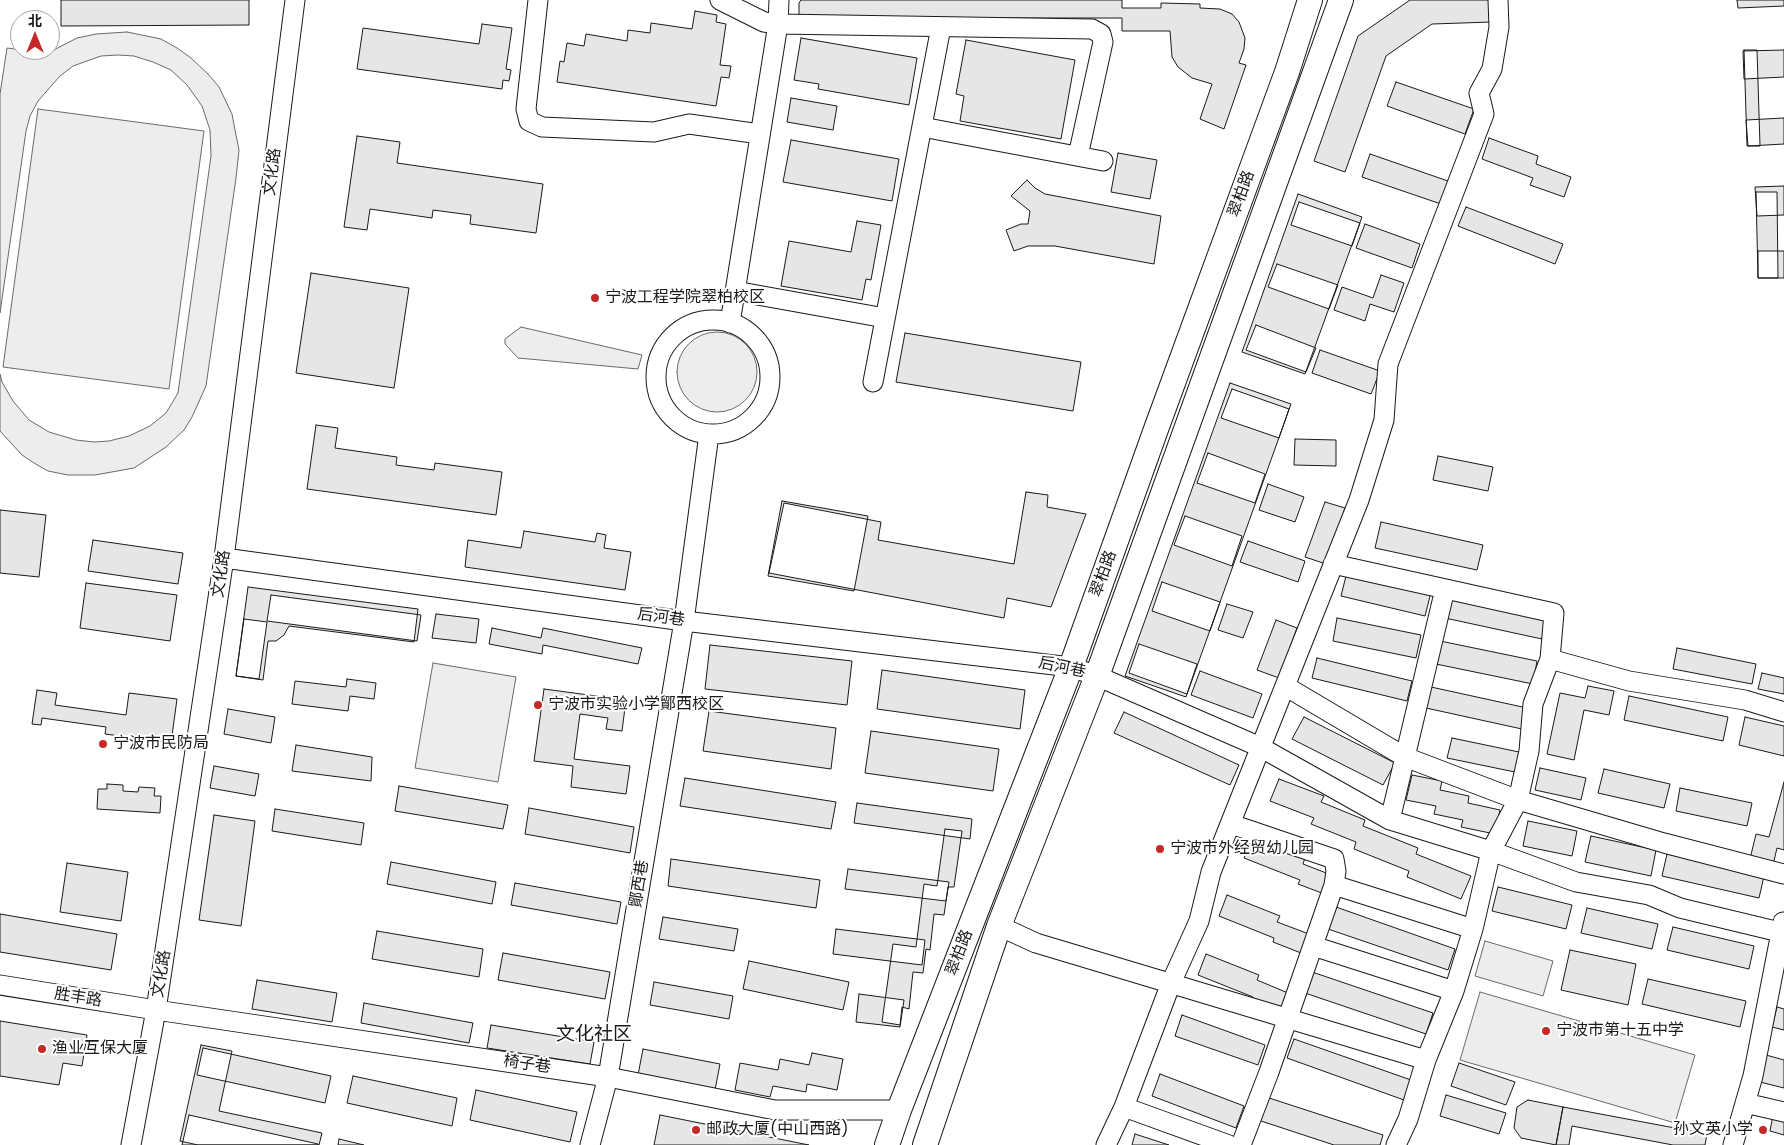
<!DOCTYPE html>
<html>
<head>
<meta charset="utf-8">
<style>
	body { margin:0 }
	#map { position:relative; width:1784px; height:1145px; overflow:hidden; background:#fff; font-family:Poppins,"Noto Sans SC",sans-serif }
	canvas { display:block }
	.north { position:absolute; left:10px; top:10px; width:50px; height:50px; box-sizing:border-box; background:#fff; border:1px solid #a3a3a3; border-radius:50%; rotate:0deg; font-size:14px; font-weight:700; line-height:20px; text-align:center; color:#1a1a1a }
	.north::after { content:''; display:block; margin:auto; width:18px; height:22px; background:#c62828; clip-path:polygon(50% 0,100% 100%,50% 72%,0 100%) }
</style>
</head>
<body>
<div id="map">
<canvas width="1784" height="1145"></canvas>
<div class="north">北</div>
</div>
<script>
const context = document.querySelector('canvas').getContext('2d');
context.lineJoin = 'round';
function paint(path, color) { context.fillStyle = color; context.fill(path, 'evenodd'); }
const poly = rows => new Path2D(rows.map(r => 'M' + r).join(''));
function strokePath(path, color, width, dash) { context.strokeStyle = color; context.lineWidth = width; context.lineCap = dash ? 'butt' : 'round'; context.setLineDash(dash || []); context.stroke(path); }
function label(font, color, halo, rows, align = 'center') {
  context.font = font + ' Poppins,"Noto Sans SC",sans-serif'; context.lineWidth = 4; context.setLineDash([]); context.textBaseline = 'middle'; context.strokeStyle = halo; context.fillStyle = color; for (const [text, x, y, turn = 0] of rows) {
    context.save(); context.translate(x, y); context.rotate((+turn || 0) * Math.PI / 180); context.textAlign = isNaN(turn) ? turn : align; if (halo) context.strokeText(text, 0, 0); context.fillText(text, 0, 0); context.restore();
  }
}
const built = poly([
	[127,32,161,39,177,48,191,58,208,74,219,87,232,114,235,130,239,150,236,178,206,386,192,417,184,430,166,447,134,468,95,475,68,475,48,471,34,463,22,455,0,431,0,374,2,382,13,401,29,420,49,432,76,440,94,442,109,441,129,436,150,426,166,413,178,393,211,156,210,130,202,106,187,85,171,70,153,62,134,56,118,55,101,56,73,66,60,76,38,101,30,116,26,131,0,313,0,94,7,48,48,53,77,38,96,34,127,32],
	[38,109,204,131,169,389,3,367,38,109],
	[521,327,642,355,638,369,518,358,505,344,505,339,521,327],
	'677 372a40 40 0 1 1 80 0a40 40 0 1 1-80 0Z',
	[433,663,516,677,498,782,415,768,433,663],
	[1485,941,1553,961,1543,996,1475,976,1485,941],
	[1480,992,1695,1055,1675,1123,1460,1060,1480,992]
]);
paint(built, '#ededed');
strokePath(built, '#6a6a6a', 1);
const building = poly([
	[61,0,249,0,249,25,61,26,61,0],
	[801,0,1122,0,1122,8,1161,8,1161,3,1200,4,1200,8,1220,9,1232,14,1239,22,1245,38,1244,49,1239,63,1246,65,1224,129,1200,119,1212,84,1192,78,1178,67,1172,57,1170,31,1122,31,1122,18,799,18,799,3,801,0],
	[1410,0,1492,0,1492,22,1432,24,1386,56,1345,172,1314,161,1358,36,1410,0],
	[1737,0,1784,0,1784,6,1738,8,1737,0],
	[695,11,717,15,716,22,726,24,720,65,731,66,729,78,721,77,716,106,557,82,560,61,564,62,567,43,584,46,586,34,627,41,628,30,650,33,651,23,692,29,695,11],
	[482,24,512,28,506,69,511,70,509,81,503,80,502,89,357,69,363,28,479,44,482,24],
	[801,38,917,58,909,105,818,89,819,84,794,80,801,38],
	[966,40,1075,60,1061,139,960,121,964,96,956,94,966,40],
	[1744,50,1757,50,1760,146,1747,146,1744,50],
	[1784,50,1784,77,1744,79,1743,51,1784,50],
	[1396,82,1474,109,1465,134,1387,106,1396,82],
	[791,98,837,106,833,130,787,122,791,98],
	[1784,118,1784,144,1748,146,1746,120,1784,118],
	[357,136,400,142,397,163,543,184,536,233,470,224,471,215,433,210,432,218,370,209,367,230,344,227,357,136],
	[1489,138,1538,156,1536,164,1571,177,1564,197,1530,185,1533,178,1482,159,1489,138],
	[791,140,899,159,892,201,783,182,791,140],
	[1118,153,1157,160,1150,199,1111,192,1118,153],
	[1370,154,1448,181,1441,204,1362,177,1370,154],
	[1027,180,1035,188,1045,194,1161,216,1154,264,1055,246,1028,246,1014,251,1006,230,1021,224,1028,224,1030,211,1011,196,1027,180],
	[1784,186,1784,215,1757,216,1755,187,1784,186],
	[1756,192,1777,192,1778,278,1758,278,1756,192],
	[1298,194,1362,217,1305,374,1242,352,1298,194],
	[1299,202,1360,223,1352,246,1291,225,1299,202],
	[1466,207,1563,244,1555,264,1458,226,1466,207],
	[857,221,881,225,871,280,866,279,862,300,781,286,789,241,851,252,857,221],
	[1365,224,1420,244,1412,268,1356,248,1365,224],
	[1758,251,1784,251,1784,278,1758,278,1758,251],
	[1277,264,1338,285,1329,309,1268,287,1277,264],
	[311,273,409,288,394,388,296,373,311,273],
	[1381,275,1404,283,1394,312,1370,304,1365,321,1334,310,1342,287,1373,298,1381,275],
	[1256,325,1316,348,1306,372,1246,350,1256,325],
	[905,333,1081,362,1073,411,896,382,905,333],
	[1320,350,1380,371,1371,394,1312,373,1320,350],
	[1230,383,1291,404,1186,697,1125,676,1230,383],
	[1232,389,1289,409,1279,438,1221,418,1232,389],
	[316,425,338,428,335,448,397,457,396,465,434,470,435,463,502,472,496,515,307,489,316,425],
	[1295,439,1336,440,1336,466,1294,465,1295,439],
	[1208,453,1265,474,1255,503,1197,483,1208,453],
	[1438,456,1493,467,1488,491,1433,480,1438,456],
	[1268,484,1304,497,1295,522,1259,510,1268,484],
	[1026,492,1048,495,1047,507,1086,514,1051,607,1007,598,1004,618,769,573,784,503,881,522,878,540,1014,564,1026,492],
	[782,501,868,516,854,591,768,576,782,501],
	[1325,502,1345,508,1326,564,1305,557,1325,502],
	[0,510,46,515,39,577,0,573,0,510],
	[1185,516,1242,536,1232,566,1174,545,1185,516],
	[1381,522,1483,545,1477,570,1375,548,1381,522],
	[524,531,595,542,597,533,606,535,604,548,631,552,625,590,465,567,468,540,521,548,524,531],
	[93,540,183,553,178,584,88,571,93,540],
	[1248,541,1305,561,1298,582,1240,562,1248,541],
	[1347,572,1431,592,1425,616,1341,596,1347,572],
	[1162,582,1220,602,1210,631,1152,611,1162,582],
	[86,583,177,595,170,641,80,628,86,583],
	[248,587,418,609,414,642,289,626,284,635,276,641,268,641,263,680,236,676,248,587],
	[271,595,421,615,417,641,267,621,271,595],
	[1449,597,1547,617,1542,639,1445,618,1449,597],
	[1227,604,1253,612,1243,638,1218,630,1227,604],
	[436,614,479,619,476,643,432,638,436,614],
	[1337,618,1421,635,1416,658,1333,641,1337,618],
	[244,619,267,622,259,679,236,676,244,619],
	[1276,620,1297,628,1279,678,1257,670,1276,620],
	[492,628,541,638,543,628,642,648,638,664,543,645,542,654,489,644,492,628],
	[1440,641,1537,661,1533,684,1436,664,1440,641],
	[1139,644,1197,664,1187,694,1129,673,1139,644],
	[710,645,852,661,847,705,705,689,710,645],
	[1677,648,1756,664,1752,684,1673,669,1677,648],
	[1317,658,1412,681,1407,701,1312,678,1317,658],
	[882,670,1025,690,1020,729,877,709,882,670],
	[1200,671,1262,694,1253,718,1191,695,1200,671],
	[1762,673,1784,678,1784,694,1758,689,1762,673],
	[347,679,376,683,374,699,350,696,348,711,292,704,295,681,346,687,347,679],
	[1588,686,1614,691,1609,715,1584,710,1574,760,1547,754,1560,693,1585,698,1588,686],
	[1431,687,1527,708,1522,729,1426,708,1431,687],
	[544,689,626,700,622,731,606,729,608,718,580,714,574,759,630,766,626,794,571,787,573,766,534,761,544,689],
	[37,690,57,693,55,705,126,715,129,693,177,699,171,743,105,734,106,727,42,718,41,725,32,724,37,690],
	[1629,696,1728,717,1723,741,1624,720,1629,696],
	[228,709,275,717,271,743,224,734,228,709],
	[709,711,836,728,831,769,703,751,709,711],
	[1124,712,1239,765,1230,785,1114,733,1124,712],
	[1304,717,1395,763,1383,785,1292,739,1304,717],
	[1745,717,1784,726,1784,756,1739,745,1745,717],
	[871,731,999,749,993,791,865,773,871,731],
	[1452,738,1519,752,1515,772,1447,758,1452,738],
	[296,745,372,757,371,781,292,771,296,745],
	[214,766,259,774,255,796,210,788,214,766],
	[1540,768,1586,778,1581,800,1535,790,1540,768],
	[1604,769,1670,784,1664,808,1598,793,1604,769],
	[1412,775,1442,781,1440,790,1469,796,1468,803,1500,810,1495,834,1461,827,1463,820,1434,814,1436,806,1406,800,1412,775],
	[685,778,836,802,831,829,680,806,685,778],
	[1279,779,1324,796,1321,802,1365,820,1363,826,1418,848,1416,854,1471,876,1461,899,1407,877,1409,871,1354,849,1356,842,1311,824,1314,818,1270,801,1279,779],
	[1784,782,1784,850,1777,848,1773,865,1750,859,1756,834,1769,837,1784,782],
	[107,784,123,785,123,791,138,792,139,787,155,788,154,796,161,796,160,813,97,809,98,789,107,789,107,784],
	[399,786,508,805,503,829,395,811,399,786],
	[1680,788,1752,803,1747,826,1676,811,1680,788],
	[857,803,972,819,970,839,854,823,857,803],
	[529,808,634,827,630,853,525,834,529,808],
	[275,809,364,823,361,845,272,831,275,809],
	[214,815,255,821,241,926,199,920,214,815],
	[1528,821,1577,831,1572,856,1523,846,1528,821],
	[945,829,962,831,954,887,948,887,944,915,934,914,930,950,926,949,923,973,913,972,909,1009,902,1007,900,1025,882,1022,893,944,916,947,924,884,937,886,945,829],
	[1591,836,1656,850,1651,876,1585,862,1591,836],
	[1253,837,1305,858,1303,864,1334,876,1327,895,1298,884,1300,880,1244,858,1253,837],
	[1667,854,1764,876,1759,898,1662,876,1667,854],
	[671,859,820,880,816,908,668,886,671,859],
	[391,862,496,882,492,904,387,884,391,862],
	[67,863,128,872,121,921,60,912,67,863],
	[848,869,949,882,946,901,845,889,848,869],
	[515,883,621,902,617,924,511,905,515,883],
	[1498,887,1572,905,1566,929,1492,911,1498,887],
	[1227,895,1280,916,1277,922,1309,934,1301,953,1273,942,1274,938,1219,916,1227,895],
	[1336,907,1455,949,1448,970,1328,929,1336,907],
	[1587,908,1658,924,1652,949,1581,933,1587,908],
	[0,914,117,934,111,970,0,952,0,914],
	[663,917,738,929,734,951,659,939,663,917],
	[1673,927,1754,946,1749,969,1667,950,1673,927],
	[836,929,925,940,922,965,833,954,836,929],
	[377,931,483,949,479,977,372,959,377,931],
	[1570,950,1636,964,1628,1005,1561,990,1570,950],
	[503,953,610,972,605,999,498,980,503,953],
	[1206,954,1259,975,1257,980,1288,993,1280,1012,1252,1001,1253,997,1198,975,1206,954],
	[749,961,849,982,843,1010,743,989,749,961],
	[1312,972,1433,1013,1426,1034,1305,993,1312,972],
	[1648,979,1746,1001,1740,1027,1642,1004,1648,979],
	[257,980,337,993,332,1022,252,1009,257,980],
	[654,982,733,996,729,1019,650,1005,654,982],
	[859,994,904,1000,900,1027,856,1022,859,994],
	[364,1003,473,1023,469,1043,361,1023,364,1003],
	[1777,1007,1784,1009,1784,1030,1772,1027,1777,1007],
	[1182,1015,1265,1045,1258,1065,1175,1036,1182,1015],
	[0,1021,87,1035,82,1066,63,1063,59,1085,0,1076,0,1021],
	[491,1025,594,1042,590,1064,487,1048,491,1025],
	[1294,1039,1411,1080,1404,1100,1287,1058,1294,1039],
	[201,1045,232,1051,219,1111,322,1133,319,1145,198,1145,180,1141,201,1045],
	[203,1048,331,1076,325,1103,197,1075,203,1048],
	[643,1049,720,1064,715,1090,638,1075,643,1049],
	[812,1053,843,1059,837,1090,807,1084,806,1092,773,1086,770,1097,735,1090,740,1063,778,1070,780,1059,809,1065,812,1053],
	[1766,1055,1784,1060,1784,1088,1760,1082,1766,1055],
	[1459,1063,1515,1082,1506,1105,1451,1086,1459,1063],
	[1160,1074,1244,1106,1236,1128,1152,1096,1160,1074],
	[353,1076,457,1098,452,1126,347,1103,353,1076],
	[476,1090,577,1112,570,1142,470,1120,476,1090],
	[1446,1095,1506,1113,1499,1134,1440,1116,1446,1095],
	[1266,1097,1383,1135,1380,1145,1334,1145,1258,1120,1266,1097],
	[1528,1100,1563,1107,1556,1145,1521,1138,1514,1128,1517,1107,1528,1100],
	[1563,1107,1707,1134,1705,1145,1673,1145,1572,1126,1569,1145,1556,1145,1563,1107],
	[189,1115,318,1144,318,1145,182,1145,189,1115],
	[660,1115,809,1145,654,1145,660,1115],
	[1773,1115,1784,1117,1784,1135,1770,1131,1773,1115],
	[1135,1134,1169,1145,1132,1145,1135,1134],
	[339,1139,364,1145,338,1145,339,1139]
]);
paint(building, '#e6e6e6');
strokePath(building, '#1a1a1a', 1);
const minor = poly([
	[538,0,526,109,529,121,542,127,654,132,689,124,760,134],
	[720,0,764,22,778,24,1092,29,1101,34,1103,42,1078,156],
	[922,127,1103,161],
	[735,291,885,318],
	'656 377a57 57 0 1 1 114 0a57 57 0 1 1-114 0Z',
	[730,323,778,24,779,0],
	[873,382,941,27],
	[224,558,684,621,1071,667,1097,676,1260,747,1390,820,1491,851,1576,882,1649,895,1680,908,1784,933],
	[1333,564,1554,613,1550,659,1629,681,1745,700,1784,712],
	[1285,686,1405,757,1518,800,1664,843,1784,874],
	[1390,820,1445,589],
	[1231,824,1334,859,1336,871,1334,885,1269,1072,1241,1145],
	[1334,885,1473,929],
	[999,926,1036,943,1426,1060],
	[1313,946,1454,991],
	[0,985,156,1010,608,1077,775,1110,899,1110],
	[1745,1103,1784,1112],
	[1124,1107,1229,1145],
	[131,1145,156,1010,224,558,295,0],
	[590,1145,608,1077,684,621,709,434],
	[1106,1145,1124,1107,1171,983,1199,921,1211,872,1359,500,1384,420,1388,364,1484,114,1479,93,1492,69,1499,27,1498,0],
	[1396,1145,1408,1119,1426,1060,1454,991,1473,929,1491,851,1518,800,1529,751,1533,704,1550,659],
	[1733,1145,1753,1076,1783,922]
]);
const major = poly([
	[887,1145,899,1110,1071,667,1155,432,1287,72,1310,0],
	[925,1145,999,926,1097,676,1341,0]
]);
strokePath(minor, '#1a1a1a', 21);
strokePath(major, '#1a1a1a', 26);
strokePath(minor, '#fff', 19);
strokePath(major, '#fff', 24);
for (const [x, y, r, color] of [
	[595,298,5,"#c62828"],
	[538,705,5,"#c62828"],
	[103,744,5,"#c62828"],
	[1160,849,5,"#c62828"],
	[1546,1031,5,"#c62828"],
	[42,1049,5,"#c62828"],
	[696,1130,5,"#c62828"],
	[1763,1130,5,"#c62828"]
]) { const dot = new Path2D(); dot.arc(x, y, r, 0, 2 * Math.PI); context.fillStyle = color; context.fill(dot); strokePath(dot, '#fff', 2); }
label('16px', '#1a1a1a', '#fff', [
	["文化路",273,172,-83],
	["翠柏路",1242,194,-70],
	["文化路",222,574,-82],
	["翠柏路",1104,574,-70],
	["后河巷",661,618,8],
	["后河巷",1062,668,12],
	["鄮西巷",640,884,-81],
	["翠柏路",960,953,-69],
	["文化路",162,974,-81],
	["胜丰路",78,998,9],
	["椅子巷",527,1065,8]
]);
label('16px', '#1a1a1a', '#fff', [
	["宁波工程学院翠柏校区",605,298],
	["宁波市实验小学鄮西校区",548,705],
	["宁波市民防局",113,744],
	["宁波市外经贸幼儿园",1170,849],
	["宁波市第十五中学",1556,1031],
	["渔业互保大厦",52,1049],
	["邮政大厦(中山西路)",706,1130],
	["孙文英小学",1753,1130,"right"]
], 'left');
label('19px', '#1a1a1a', '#fff', [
	["文化社区",594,1035]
]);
</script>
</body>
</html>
